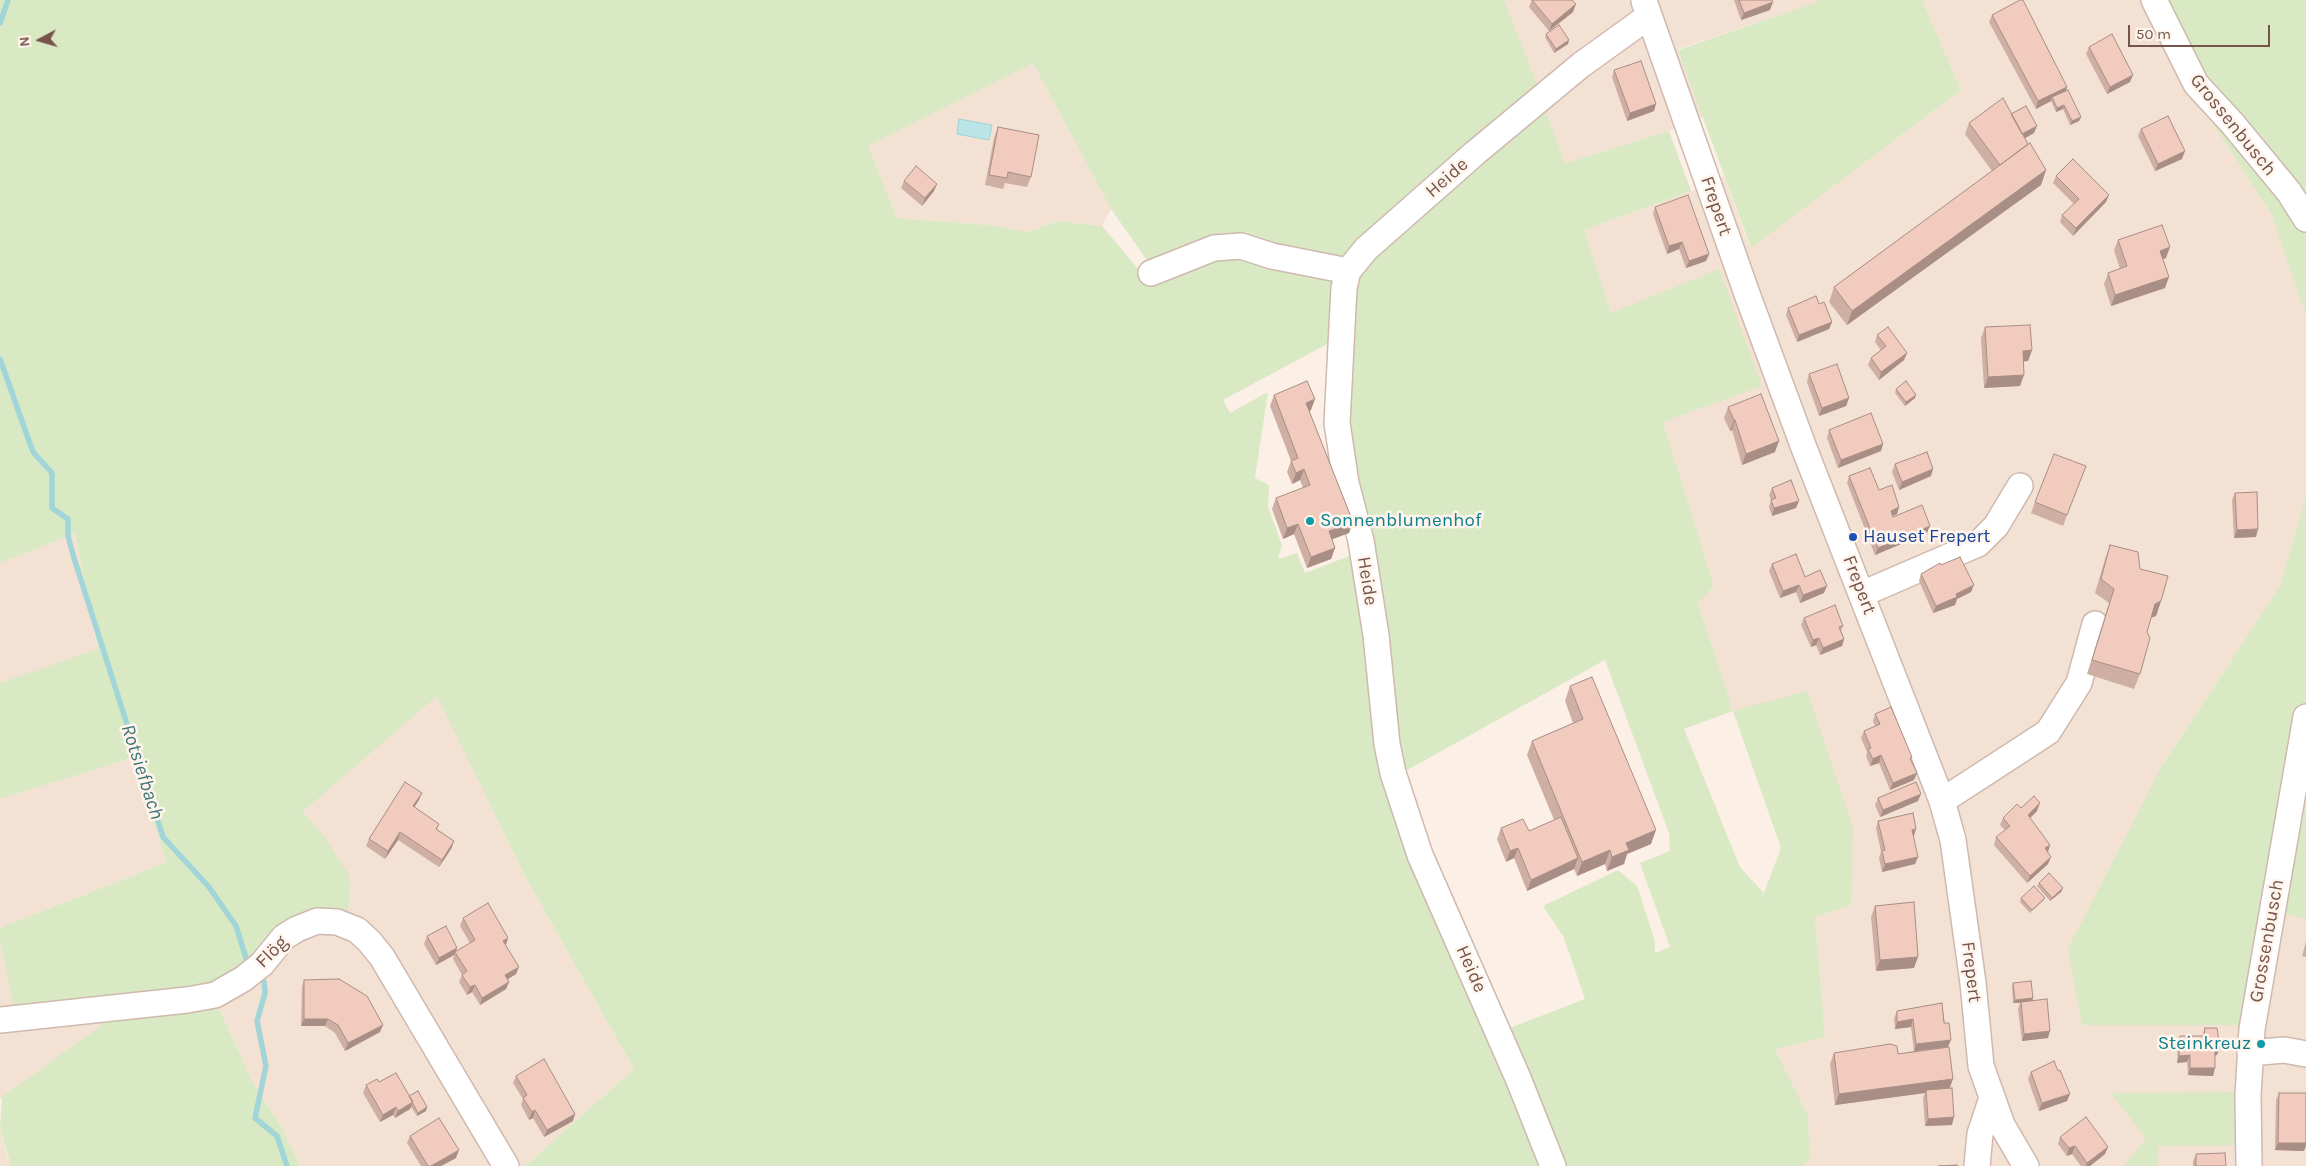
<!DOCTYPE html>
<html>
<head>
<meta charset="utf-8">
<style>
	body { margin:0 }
	#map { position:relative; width:2306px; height:1166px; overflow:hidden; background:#fcf0e6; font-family:Karla,sans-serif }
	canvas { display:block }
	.north { position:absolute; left:15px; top:15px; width:50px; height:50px; -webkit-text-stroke:4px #fff5ec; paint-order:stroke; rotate:264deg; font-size:14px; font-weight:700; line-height:20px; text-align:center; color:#74544b }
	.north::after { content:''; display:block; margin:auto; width:18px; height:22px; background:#74544b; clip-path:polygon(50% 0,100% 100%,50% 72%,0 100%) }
	.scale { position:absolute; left:2128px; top:25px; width:142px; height:22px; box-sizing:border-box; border:2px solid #74544b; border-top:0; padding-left:6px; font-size:15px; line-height:18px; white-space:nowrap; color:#74544b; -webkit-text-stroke:4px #fff5ec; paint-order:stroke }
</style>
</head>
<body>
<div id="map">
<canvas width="2306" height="1166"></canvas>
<div class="north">N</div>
<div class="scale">50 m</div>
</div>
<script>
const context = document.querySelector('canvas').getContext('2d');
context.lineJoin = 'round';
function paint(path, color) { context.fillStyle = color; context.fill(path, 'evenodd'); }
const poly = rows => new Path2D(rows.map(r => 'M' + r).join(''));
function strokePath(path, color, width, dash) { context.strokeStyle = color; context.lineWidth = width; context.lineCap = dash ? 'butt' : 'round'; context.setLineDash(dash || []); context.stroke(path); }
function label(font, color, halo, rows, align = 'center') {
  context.font = font + ' Karla,sans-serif'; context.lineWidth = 5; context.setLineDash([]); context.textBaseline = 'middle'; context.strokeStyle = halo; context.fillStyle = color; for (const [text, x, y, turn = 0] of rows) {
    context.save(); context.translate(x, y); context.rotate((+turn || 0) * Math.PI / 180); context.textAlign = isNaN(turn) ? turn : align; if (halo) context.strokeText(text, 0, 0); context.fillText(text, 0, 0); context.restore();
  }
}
paint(poly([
	[1504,0,1817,0,1818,2,1678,49,1703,117,1669,131,1565,163],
	[1922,0,2143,0,2182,77,2271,213,2306,317,2306,496,2280,586,2162,766,2261,908,2306,919,2306,1166,1802,1166,1810,1160,1808,1116,1775,1049,1825,1037,1815,916,1733,711,1698,602,1714,586,1663,422,1761,386,1611,313,1584,230,1691,191,1724,176,1750,248,1961,90],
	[1033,63,1111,209,1102,226,1057,221,1028,232,989,225,897,218,868,146],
	[75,533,98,650,0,683,0,563],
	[437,695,525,876,634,1069,525,1166,300,1166,282,1128,254,1085,217,1004,322,833,301,812],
	[132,758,167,862,0,928,0,799],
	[0,939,18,1028,106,1019,103,1024,0,1099],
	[0,1128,7,1155,11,1166,0,1166]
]), '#f3e1d4');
paint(poly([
	[0,0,1504,0,1539,89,1362,241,1331,342,1223,400,1230,413,1268,392,1255,478,1269,485,1268,507,1282,545,1278,559,1297,553,1305,573,1357,553,1372,700,1538,1166,525,1166,634,1069,525,876,437,696,302,812,322,833,350,877,348,916,203,987,14,1009,0,939,0,928,167,862,132,758,0,799,0,683,98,649,75,533,0,563],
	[1033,63,1111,209,1151,266,1139,270,1102,226,1057,221,1028,232,989,225,897,218,868,146],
	[1817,0,1922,0,1961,90,1751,248,1678,50,1817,2],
	[2143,0,2306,0,2306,317,2271,213,2182,77],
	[1545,109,1565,163,1669,131,1691,191,1584,230,1611,313,1719,269,1762,386,1663,422,1714,586,1698,603,1733,711,1807,691,1853,827,1851,905,1815,917,1825,1037,1775,1049,1808,1116,1810,1160,1802,1166,1560,1166,1507,1029,1585,999,1564,938,1543,906,1618,870,1637,886,1655,941,1655,953,1670,947,1640,863,1670,851,1669,833,1605,660,1402,773,1384,632,1350,422,1351,329,1359,273,1375,254],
	[1733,711,1781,848,1761,901,1763,892,1740,867,1684,729],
	[2306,496,2306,919,2261,908,2242,1025,2082,1025,2068,949,2162,766,2280,586],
	[217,1004,254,1085,282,1128,300,1166,11,1166,0,1128,2,1097,103,1024,106,1019],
	[2237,1092,2237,1145,2158,1146,2157,1166,2124,1166,2146,1138,2111,1093]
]), '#d8e9c4');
const water = poly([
	[959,119,992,125,989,140,957,134,959,119]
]);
paint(water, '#bae4e5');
strokePath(water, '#a1d5d7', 1);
strokePath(poly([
	[0,23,8,0],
	[0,359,33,452,52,473,52,508,68,519,68,536,74,558,163,837,209,887,236,926,246,958,251,966],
	[258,975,264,982,265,993,257,1021,266,1066,255,1118,277,1136,287,1166]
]), '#a1d5d7', 5.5);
const minor = poly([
	[2154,0,2196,84,2232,123,2289,192,2306,219],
	[1644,1,1746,291,1804,448,1942,801,1953,840,1973,983,1981,1066,2002,1125,2026,1166],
	[1151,273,1214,248,1241,246,1272,256,1348,271],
	[1862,594,1978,544,1996,526,2020,486],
	[1942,801,2048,732,2079,683,2095,624],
	[0,1020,187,1000,215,995,243,979,262,964,284,937,297,929,317,921,337,922,357,930,369,941,382,957,506,1166],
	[2250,1053,2284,1050,2306,1054],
	[1553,1166,1518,1078,1420,855,1393,773,1387,744,1376,635,1361,541,1346,483,1337,423,1344,288,1348,271,1366,249,1475,153,1581,65,1649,16],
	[1977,1166,1980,1134,1992,1098],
	[2249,1166,2248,1095,2252,1029,2306,717]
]);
strokePath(minor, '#cfb9af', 28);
strokePath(minor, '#fff', 25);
paint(poly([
	[1532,0,1572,0,1573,12,1549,31,1529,7],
	[1734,0,1772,0,1770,10,1741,20],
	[1992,15,2067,87,2066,91,2081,117,2079,121,2070,125,2063,109,2056,112,2051,101,2036,109,1989,22],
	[1546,34,1568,44,1554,53,1545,37],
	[2089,47,2130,82,2107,94,2086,54],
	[1614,70,1654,111,1627,121,1612,77],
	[2011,114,2034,133,2024,138,2046,170,2041,185,1847,325,1829,302,1834,287,1992,171,1965,134,1969,123],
	[998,127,1031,177,1027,187,1005,183,1003,189,985,185,994,138],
	[2141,129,2182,159,2155,171,2138,136],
	[2056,176,2106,202,2073,236,2060,222,2062,215,2074,204,2053,183],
	[904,181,934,191,922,206,901,188],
	[1655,207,1709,254,1706,261,1686,268,1679,249,1667,254,1653,214],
	[2118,240,2166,258,2163,259,2165,288,2111,306,2104,284,2108,273,2120,269,2114,250],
	[1819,304,1832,322,1829,329,1797,342,1786,315,1788,308],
	[1985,327,2032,350,2028,361,2024,361,2020,386,1984,388,1981,338],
	[1877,335,1907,353,1904,360,1879,380,1868,365,1871,358,1881,350,1875,342],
	[1809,374,1849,398,1846,406,1819,416,1807,382],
	[1896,389,1915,398,1905,406,1895,393],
	[1274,395,1311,410,1309,411,1353,522,1349,533,1332,539,1335,548,1331,559,1307,568,1294,534,1283,539,1272,509,1276,498,1303,488,1300,480,1292,484,1287,472,1291,461,1270,406],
	[1728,407,1775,452,1742,465,1732,430,1730,431,1724,418],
	[1829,430,1883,444,1881,451,1838,468,1827,438],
	[1895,464,1931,476,1899,490,1892,472],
	[2086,466,2063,526,2031,513,2035,502],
	[1849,476,1899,507,1897,514,1892,516,1930,526,1927,533,1875,555,1847,483],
	[1772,488,1796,508,1772,516,1769,507,1771,500,1769,495],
	[2235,493,2256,537,2234,538,2232,500],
	[2110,545,2140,569,2161,601,2156,616,2151,618,2147,632,2140,674,2134,689,2087,674,2109,603,2095,593,2105,559],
	[1772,564,1805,577,1824,593,1800,603,1796,592,1780,598,1769,571],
	[1941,565,1971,592,1957,599,1955,605,1933,613,1919,581,1921,574],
	[1804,618,1843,626,1841,631,1844,639,1842,646,1820,655,1816,645,1811,647,1801,625],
	[1570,686,1651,844,1627,854,1624,864,1607,871,1605,864,1577,876,1574,869,1527,891,1514,858,1506,862,1497,839,1501,828,1529,831,1554,820,1527,755,1532,741,1573,723,1565,701],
	[1875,714,1911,761,1914,780,1890,790,1879,763,1870,766,1866,756,1867,752,1861,738,1864,731,1875,726,1873,721],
	[1878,798,1918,801,1880,817,1875,805],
	[419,800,414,807,439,824,437,830,454,841,451,849,439,867,398,840,385,859,366,846,369,839],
	[2021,808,2037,811,2030,818,2048,852,2048,864,2027,883,1994,845,1996,837,2005,830,2000,825,2003,818],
	[1878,821,1914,836,1915,864,1882,872,1879,858,1881,852,1876,828],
	[2039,883,2063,888,2061,892,2050,901,2037,886],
	[2021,898,2045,898,2043,901,2030,913,2020,902],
	[1875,906,1914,968,1876,971,1871,917],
	[463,918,506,945,516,974,508,979,509,982,506,989,480,1005,472,992,467,995,459,982,462,975,453,959,454,955,436,965,424,944,427,936,457,948,456,951,470,943,460,926],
	[2306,941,2306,957,2302,956],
	[304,980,380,1032,345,1051,335,1033,325,1026,301,1026,302,987],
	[2013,983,2033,998,2032,1001,2048,1038,2022,1041,2018,1009,2020,1003,2013,1003,2012,987],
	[1942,1003,1948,1047,1949,1088,1952,1125,1925,1126,1923,1098,1925,1093,1835,1105,1830,1064,1834,1053,1898,1054,1914,1051,1911,1027,1895,1029,1894,1018,1897,1011],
	[2205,1028,2217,1055,2215,1055,2213,1076,2188,1075,2187,1062,2177,1063,2178,1043,2180,1036,2202,1036],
	[2031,1072,2067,1101,2039,1111,2028,1079],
	[516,1076,573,1121,544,1137,533,1118,529,1120,521,1105,523,1099,513,1083],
	[379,1082,409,1096,427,1107,426,1111,417,1116,411,1107,410,1109,395,1118,393,1115,380,1122,363,1093,366,1085],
	[2279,1093,2304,1151,2275,1150,2276,1100],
	[410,1136,456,1158,441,1166,421,1166,407,1143],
	[2060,1137,2105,1154,2090,1166,2081,1166,2072,1154,2067,1156,2058,1144],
	[2196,1154,2226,1166,2193,1166,2193,1162]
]), '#cfafa3');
paint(poly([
	[1773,2,1770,10,1741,20,1744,13],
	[1576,4,1573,12,1549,31,1552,24],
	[1569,40,1568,44,1554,53,1556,49],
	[2133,75,2130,82,2107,94,2110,87],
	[2067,87,2065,94,2052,97,2051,101,2036,109,2038,101],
	[1656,104,1654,111,1627,121,1630,113],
	[2064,105,2063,109,2056,112,2057,108],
	[2081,117,2079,121,2070,125,2072,121],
	[2037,126,2034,133,2017,143,2019,135],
	[2185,151,2182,159,2155,171,2158,164],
	[2046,170,2041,185,1847,325,1852,311],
	[937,184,934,191,922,206,925,198],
	[2109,195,2106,202,2073,236,2076,228],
	[1682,242,1679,249,1667,254,1669,246],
	[2170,247,2166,258,2156,262,2160,251],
	[1709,254,1706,261,1686,268,1689,261],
	[2169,277,2165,288,2111,306,2115,295],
	[1832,322,1829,329,1797,342,1799,335],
	[2032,350,2028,361,2019,362,2023,351],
	[1907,353,1904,360,1879,380,1881,372],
	[2024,375,2020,386,1984,388,1988,377],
	[1916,395,1915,398,1905,406,1906,402],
	[1849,398,1846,406,1819,416,1822,408],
	[1315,399,1311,410,1302,414,1306,403],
	[1734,420,1735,420,1732,430,1730,431],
	[1779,441,1775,452,1742,465,1746,454],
	[1883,444,1881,451,1838,468,1841,460],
	[1304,469,1300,480,1292,484,1296,473],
	[1933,469,1931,476,1899,490,1902,482],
	[1799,501,1796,508,1772,516,1774,508],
	[1899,507,1897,514,1888,518,1891,511],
	[1353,522,1349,533,1325,542,1329,531],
	[1298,524,1294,534,1283,539,1287,528],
	[1930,526,1927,533,1875,555,1878,548],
	[2258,529,2256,537,2234,538,2237,530],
	[1335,548,1331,559,1307,568,1311,557],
	[1799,585,1796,592,1780,598,1783,591],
	[1974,585,1971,592,1957,599,1955,605,1933,613,1936,606,1956,594],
	[1827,586,1824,593,1800,603,1803,595],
	[2161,601,2156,616,2150,618,2155,604],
	[1819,638,1816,645,1811,647,1813,640],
	[1844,639,1842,646,1820,655,1823,648],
	[1881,755,1879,763,1870,766,1873,759],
	[1917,773,1914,780,1890,790,1893,783],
	[422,793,419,800,410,814,413,806],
	[1921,794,1918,801,1880,817,1883,810],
	[2040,803,2037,811,2026,822,2028,815],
	[1916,829,1914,836,1909,837,1912,830],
	[1656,830,1651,844,1627,854,1624,864,1607,871,1612,857,1626,843],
	[400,832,398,840,385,859,388,851],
	[454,841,451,849,439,867,442,860],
	[2050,845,2048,852,2045,848],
	[1518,848,1514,858,1506,862,1510,851],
	[1610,850,1605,864,1577,876,1582,862],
	[1918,857,1915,864,1882,872,1885,864],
	[2051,857,2048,864,2027,883,2030,876],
	[1578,858,1574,869,1527,891,1531,880],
	[2063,888,2061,892,2050,901,2052,898],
	[508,938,506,945,503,941],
	[457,948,454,955,436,965,439,958],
	[1918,957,1914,968,1876,971,1880,960],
	[519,967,516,974,503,982,505,975],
	[509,982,506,989,480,1005,482,998],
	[475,985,472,992,467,995,470,987],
	[2033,998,2032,1002,2013,1003,2015,1000],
	[304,1019,328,1019,325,1026,301,1026],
	[1913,1019,1911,1027,1895,1029,1897,1022],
	[383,1025,380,1032,345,1051,348,1043],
	[2050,1031,2048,1038,2022,1041,2024,1034],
	[1951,1040,1948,1047,1914,1051,1916,1044],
	[2215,1048,2220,1048,2217,1055,2213,1056],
	[2190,1055,2187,1062,2177,1063,2179,1056],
	[2190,1068,2215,1068,2213,1076,2188,1075],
	[1953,1079,1949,1090,1926,1090,1925,1093,1835,1105,1839,1094],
	[2070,1094,2067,1101,2039,1111,2042,1103],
	[413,1102,410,1109,395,1118,398,1111],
	[396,1107,393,1115,380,1122,383,1115],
	[427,1107,426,1111,417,1116,418,1113],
	[535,1110,533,1118,529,1120,532,1112],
	[575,1114,573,1121,544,1137,547,1130],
	[1954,1117,1952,1125,1925,1126,1928,1119],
	[2278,1143,2306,1143,2306,1146,2304,1151,2275,1150],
	[2075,1146,2072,1154,2067,1156,2069,1148],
	[2108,1147,2105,1154,2090,1166,2086,1166,2087,1163],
	[459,1150,456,1158,441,1166,431,1166]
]), '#a98e85');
const building = poly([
	[1532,0,1572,0,1576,4,1552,24,1532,0],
	[1739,0,1772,0,1773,2,1744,13,1739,0],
	[2020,0,2023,0,2067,87,2038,101,1992,15,2020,0],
	[1559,25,1569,40,1556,49,1546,34,1559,25],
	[2112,34,2133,75,2110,87,2089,47,2112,34],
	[1641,61,1656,104,1630,113,1614,70,1641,61],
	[2068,90,2081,117,2072,121,2064,105,2057,108,2052,97,2068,90],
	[2003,98,2028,144,2000,165,1969,123,2003,98],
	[2026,106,2037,126,2022,134,2011,114,2026,106],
	[2168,116,2185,151,2158,164,2141,129,2168,116],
	[998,127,1039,135,1031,177,1008,172,1007,178,989,175,998,127],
	[2030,143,2046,170,1852,311,1834,287,2030,143],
	[2073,159,2109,195,2076,228,2062,215,2079,199,2056,176,2073,159],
	[916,166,937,184,925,198,904,181,916,166],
	[1688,195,1709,254,1689,261,1682,242,1669,246,1655,207,1688,195],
	[2162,225,2170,247,2160,251,2169,277,2115,295,2108,273,2127,266,2118,240,2162,225],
	[1816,296,1819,304,1824,302,1832,322,1799,335,1788,308,1816,296],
	[2030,325,2032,350,2023,351,2024,375,1988,377,1985,327,2030,325],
	[1888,327,1907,353,1881,372,1871,358,1886,346,1877,335,1888,327],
	[1837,364,1849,398,1822,408,1809,374,1837,364],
	[1307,381,1315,399,1306,403,1353,522,1329,531,1335,548,1311,557,1298,524,1287,528,1276,498,1310,485,1304,469,1296,473,1291,461,1298,458,1274,395,1307,381],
	[1906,381,1916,395,1906,402,1896,389,1906,381],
	[1761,394,1779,441,1746,454,1735,420,1734,420,1728,407,1761,394],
	[1871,413,1883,444,1841,460,1829,430,1871,413],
	[1927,452,1933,469,1902,482,1895,464,1927,452],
	[2054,454,2086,466,2067,515,2035,502,2054,454],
	[1870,468,1879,490,1892,485,1899,507,1891,511,1893,517,1922,505,1930,526,1878,548,1849,476,1870,468],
	[1791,480,1799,501,1774,508,1771,500,1776,498,1772,488,1791,480],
	[2257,492,2258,529,2237,530,2235,493,2257,492],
	[2110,545,2138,552,2140,569,2168,576,2161,601,2155,604,2147,632,2150,638,2140,674,2092,660,2114,589,2101,579,2110,545],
	[1796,554,1805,577,1820,570,1827,586,1803,595,1799,585,1783,591,1772,564,1796,554],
	[1960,557,1974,585,1956,594,1957,597,1936,606,1921,574,1940,563,1941,565,1960,557],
	[1835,605,1843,626,1839,627,1844,639,1823,648,1819,638,1813,640,1804,618,1835,605],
	[1592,677,1656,830,1626,843,1629,850,1612,857,1610,850,1582,862,1532,741,1583,719,1570,686,1592,677],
	[1891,707,1912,757,1910,758,1917,773,1893,783,1881,755,1873,759,1868,749,1871,748,1864,731,1880,724,1875,714,1891,707],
	[405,782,422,793,413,806,439,824,436,829,454,841,442,860,400,832,388,851,369,839,405,782],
	[1916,782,1921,794,1883,810,1878,798,1916,782],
	[2034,796,2040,803,2028,815,2050,845,2045,848,2051,857,2030,876,1996,837,2010,826,2003,818,2017,804,2021,808,2034,796],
	[1913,813,1916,829,1912,830,1918,857,1885,864,1882,851,1885,850,1878,821,1913,813],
	[1561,817,1578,858,1531,880,1518,848,1510,851,1501,828,1523,819,1529,831,1561,817],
	[2049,873,2063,888,2052,898,2039,883,2049,873],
	[2034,886,2045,898,2032,910,2021,898,2034,886],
	[1914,902,1918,957,1880,960,1875,906,1914,902],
	[488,903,508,938,503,941,519,967,505,975,509,982,482,998,475,985,470,987,462,975,467,971,455,952,475,940,463,918,488,903],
	[446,926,457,948,439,958,427,936,446,926],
	[339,979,367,996,383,1025,348,1043,338,1025,328,1019,304,1019,304,980,339,979],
	[2031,981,2033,998,2015,1000,2013,983,2031,981],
	[2047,999,2050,1031,2024,1034,2021,1002,2047,999],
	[1942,1003,1944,1023,1949,1023,1951,1040,1916,1044,1913,1019,1897,1022,1897,1011,1942,1003],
	[2205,1028,2217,1028,2220,1048,2215,1048,2215,1068,2190,1068,2190,1055,2179,1056,2180,1036,2204,1036,2205,1028],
	[1890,1044,1897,1046,1898,1054,1949,1047,1953,1079,1839,1094,1834,1053,1890,1044],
	[544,1059,575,1114,547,1130,535,1110,532,1112,523,1098,527,1095,516,1076,544,1059],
	[2054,1061,2058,1071,2060,1070,2070,1094,2042,1103,2031,1072,2054,1061],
	[396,1073,413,1102,398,1111,396,1107,383,1115,366,1085,377,1079,379,1082,396,1073],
	[1952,1088,1954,1117,1928,1119,1926,1090,1952,1088],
	[418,1091,427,1107,418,1113,409,1096,418,1091],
	[2279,1093,2306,1093,2306,1143,2278,1143,2279,1093],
	[2086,1117,2108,1147,2087,1163,2075,1146,2069,1148,2060,1137,2086,1117],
	[439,1118,459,1150,431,1166,428,1166,410,1136,439,1118],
	[2225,1153,2226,1166,2196,1166,2196,1154,2225,1153],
	[1957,1165,1957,1166,1938,1166,1957,1165]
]);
paint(building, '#f1cbbe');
strokePath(building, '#a98e85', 1);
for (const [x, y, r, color] of [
	[1310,521,5,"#0f9aa8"],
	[1853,537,5,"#1a4fb4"],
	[2261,1044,5,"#0f9aa8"]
]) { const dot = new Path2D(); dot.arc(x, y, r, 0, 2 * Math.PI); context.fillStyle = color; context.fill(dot); strokePath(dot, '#fff5ec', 2); }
label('19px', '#74544b', '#fff5ec', [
	["Grossenbusch",2233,125,51],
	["Heide",1447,178,-41],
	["Frepert",1716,206,71],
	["Heide",1367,581,81],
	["Frepert",1859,585,69],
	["Grossenbusch",2267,941,-80],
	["Flög",272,952,-45],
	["Heide",1471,969,66],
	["Frepert",1971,972,83]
]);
label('19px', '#0d838f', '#fff5ec', [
	["Sonnenblumenhof",1320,521],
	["Steinkreuz",2251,1044,"right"]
], 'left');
label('19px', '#164399', '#fff5ec', [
	["Hauset Frepert",1863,537]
], 'left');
label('italic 20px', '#3f7779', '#fff5ec', [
	["Rotsiefbach",142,772,72]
]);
</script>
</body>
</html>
